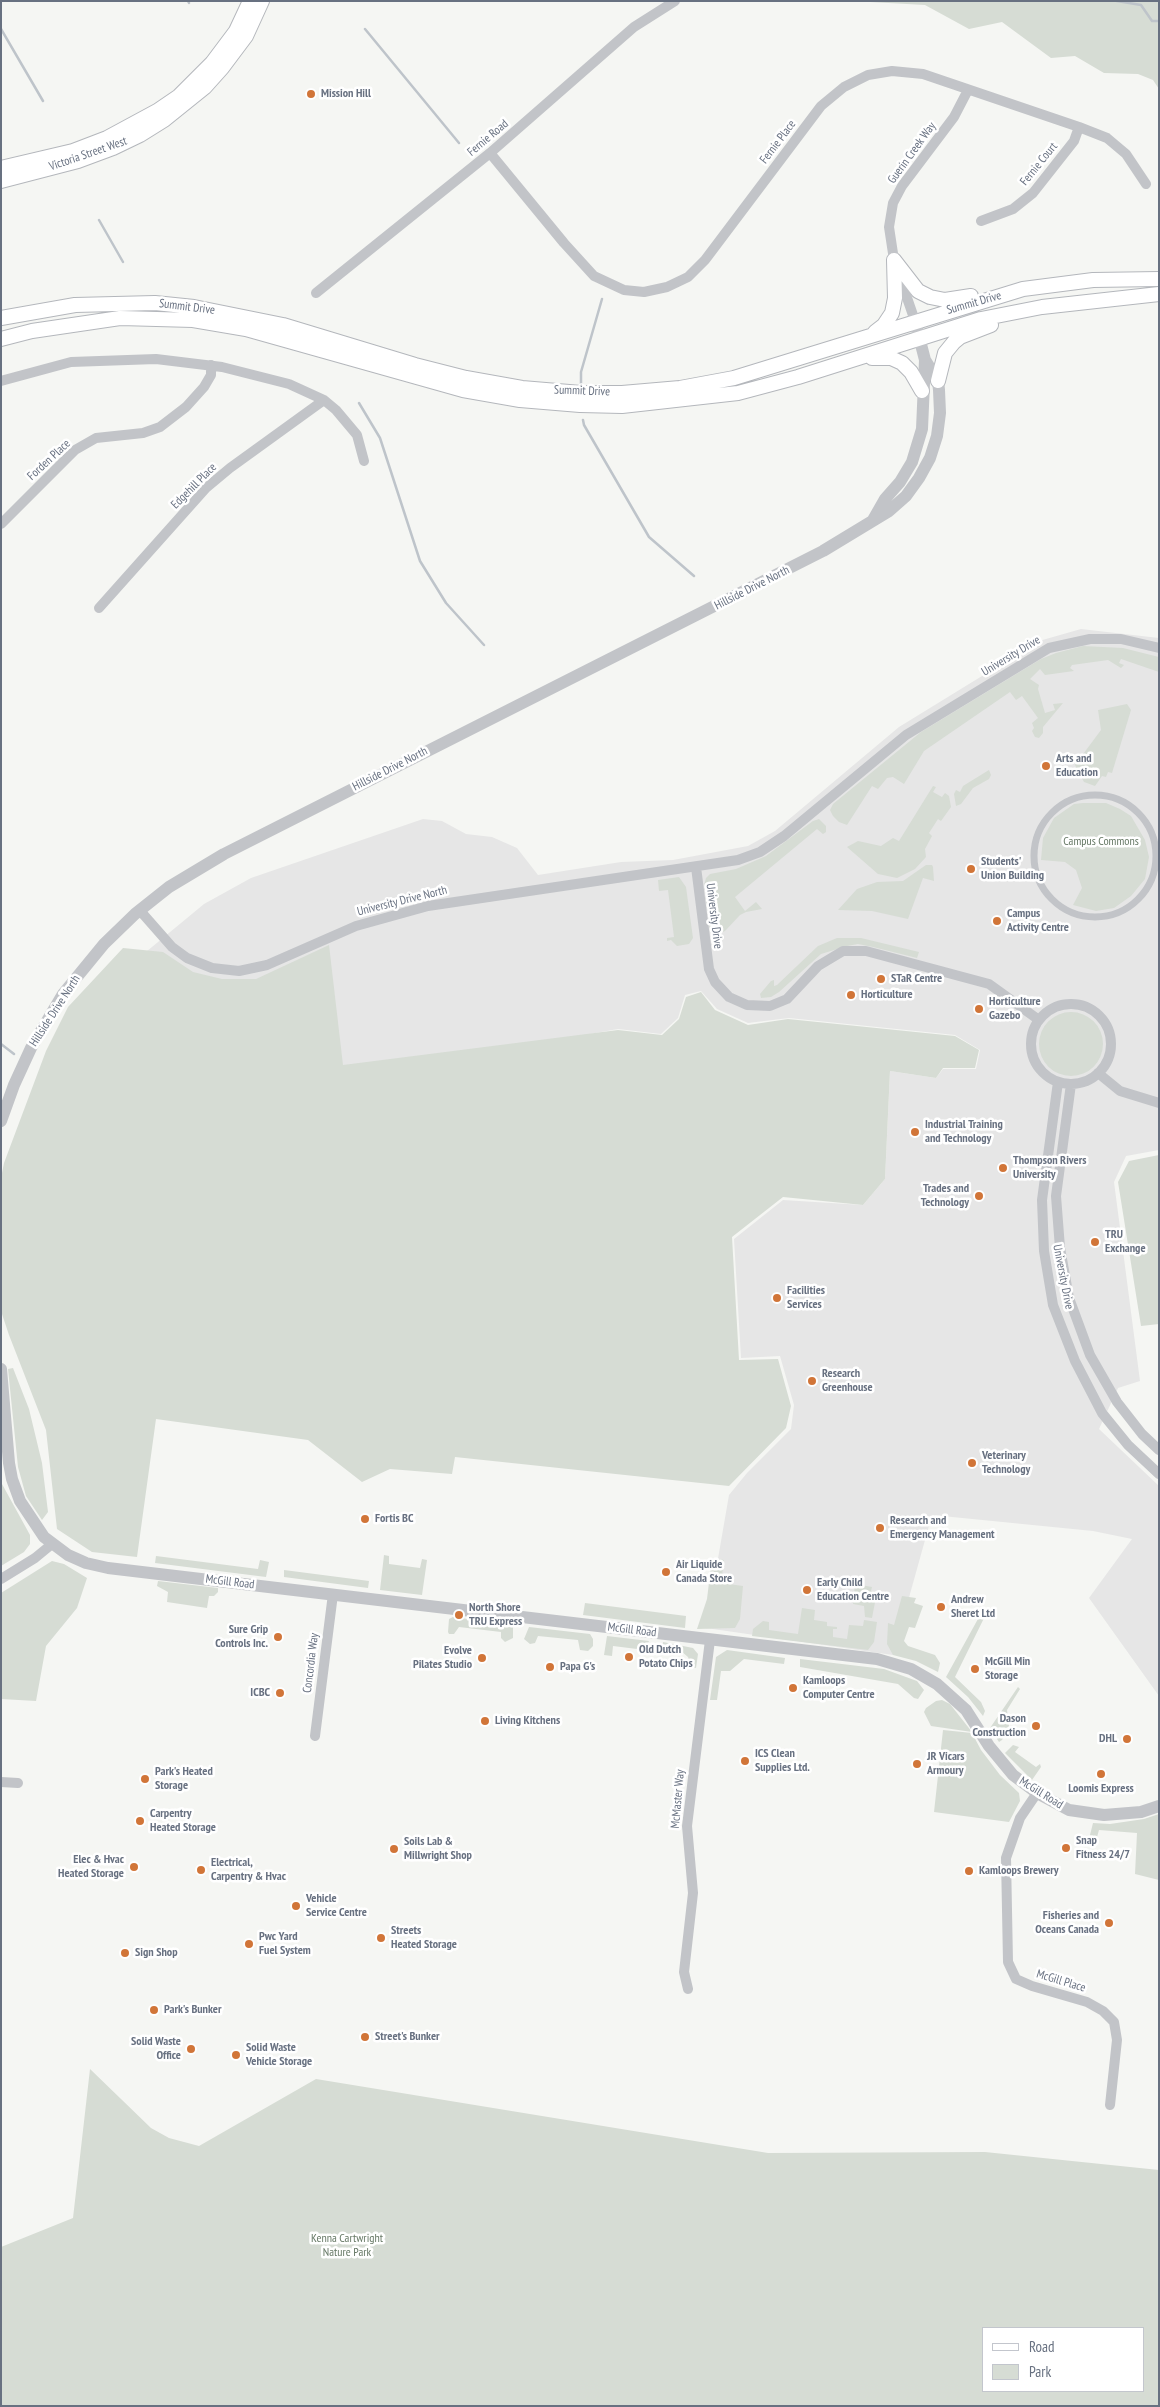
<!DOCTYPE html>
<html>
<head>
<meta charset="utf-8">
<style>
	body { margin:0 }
	#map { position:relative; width:1160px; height:2407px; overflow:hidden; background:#f5f6f3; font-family:"PT Sans Narrow",sans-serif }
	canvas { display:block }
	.frame { position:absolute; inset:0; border:2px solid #687181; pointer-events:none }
	.legend { position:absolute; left:982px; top:2327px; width:162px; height:65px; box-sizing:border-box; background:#fff; border:1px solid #c3c6cd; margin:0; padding:6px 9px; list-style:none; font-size:15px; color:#687181 }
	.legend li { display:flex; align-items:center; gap:10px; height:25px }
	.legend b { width:25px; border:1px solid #c3c6cd }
</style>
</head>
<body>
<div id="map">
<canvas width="1160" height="2407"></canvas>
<div class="frame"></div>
<ul class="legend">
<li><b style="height:6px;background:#fff"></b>Road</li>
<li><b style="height:14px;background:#d6dcd4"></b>Park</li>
</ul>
</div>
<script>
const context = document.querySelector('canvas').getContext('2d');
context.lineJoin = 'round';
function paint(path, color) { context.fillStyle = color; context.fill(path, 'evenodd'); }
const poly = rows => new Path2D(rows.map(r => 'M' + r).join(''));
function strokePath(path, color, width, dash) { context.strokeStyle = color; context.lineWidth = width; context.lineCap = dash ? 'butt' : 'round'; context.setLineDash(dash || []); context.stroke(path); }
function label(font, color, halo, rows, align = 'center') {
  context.font = font + ' "PT Sans Narrow",sans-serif'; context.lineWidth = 5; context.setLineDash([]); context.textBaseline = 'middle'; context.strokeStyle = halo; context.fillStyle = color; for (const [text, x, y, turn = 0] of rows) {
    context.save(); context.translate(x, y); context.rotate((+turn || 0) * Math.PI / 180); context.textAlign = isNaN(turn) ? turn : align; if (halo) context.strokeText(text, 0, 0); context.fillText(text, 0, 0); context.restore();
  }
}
paint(poly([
	[1081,629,1159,638,1159,1150,1126,1156,1114,1182,1140,1381,1118,1388,1099,1429,1159,1486,1159,1696,1089,1598,1132,1539,1093,1531,932,1515,893,1655,706,1628,729,1495,747,1473,791,1429,794,1405,780,1356,741,1358,734,1239,783,1200,863,1205,885,1179,890,1071,936,1078,943,1069,976,1069,980,1050,955,1035,789,1018,748,1023,717,1009,701,991,685,995,678,1018,661,1034,618,1029,338,1079,129,966,204,904,251,878,423,819,442,821,466,834,492,837,517,848,538,875,621,862,673,860,748,846,775,831,899,727,1039,641]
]), '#e6e6e6');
paint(poly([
	[852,1,1159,1,1159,89,1153,80,1138,74,1104,73,1075,56,1051,58,1002,22,969,29,925,5],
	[1083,646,1123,648,1159,657,1159,672,1121,659,1119,663,1124,665,1121,668,1108,660,1072,665,1070,668,1074,671,1045,675,1040,669,1030,679,1039,685,1038,689,1045,713,1055,710,1053,704,1063,703,1043,727,1043,733,1039,738,1035,737,1032,731,1034,728,1032,723,1038,718,1022,696,1016,700,1010,692,924,751,904,784,893,777,887,778,878,789,872,786,847,825,839,822,833,816,830,810,833,804,921,732,1041,659,1056,653],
	[1127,704,1131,710,1112,773,1108,772,1106,777,1102,776,1095,786,1084,782,1075,765,1101,730,1098,710],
	[989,770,991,775,989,779,973,788,961,804,956,806,954,794,956,790,960,792,963,786],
	[933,786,936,787,933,792,942,797,945,793,949,796,951,807,941,821,938,819,929,833,932,836,925,849,926,857,915,869,897,878,878,874,847,847,858,841,881,846,893,838,899,841],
	[1083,803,1106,803,1120,809,1131,816,1145,840,1149,857,1145,879,1131,896,1114,908,1096,911,1073,905,1082,888,1076,870,1065,862,1041,860,1043,838,1054,818,1074,804],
	[819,819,826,826,826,832,823,834,817,829,735,897,745,911,756,902,762,909,746,912,740,915,725,931,711,937,704,885,706,878,710,874,736,869,766,856,813,821],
	[926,865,932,865,933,867,934,881,923,878,908,919,872,911,838,910,857,889,877,882,903,881],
	[679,877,686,887,693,938,689,944,677,946,671,940,667,941,667,938,674,937,668,890,659,891,658,880],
	[837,938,861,938,919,952,917,958,873,947,858,944,847,946,821,954,779,992,771,997,761,998,760,994,771,981,774,980,774,986,777,985,818,946],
	[329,945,343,1065,618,1030,662,1035,679,1019,686,997,701,992,715,1010,748,1025,788,1019,955,1036,979,1050,975,1068,943,1068,936,1078,890,1071,885,1179,863,1205,783,1197,732,1237,739,1360,778,1359,791,1406,786,1428,729,1486,455,1457,452,1474,390,1469,362,1482,308,1440,156,1419,137,1557,92,1552,57,1529,46,1430,9,1335,1,1311,1,1178,4,1163,46,1051,68,1007,123,948,163,952,193,972,222,979,256,979],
	'1039 1044a32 32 0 1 1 64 0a32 32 0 1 1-64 0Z',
	[1159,1155,1159,1324,1141,1326,1118,1182,1129,1161],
	[13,1368,29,1409,42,1463,48,1512,42,1520,26,1496,18,1467,8,1369],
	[2,1484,30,1535,30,1544,24,1552,1,1566],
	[384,1555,389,1556,389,1564,420,1568,422,1559,427,1560,422,1595,380,1590],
	[156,1556,258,1569,260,1560,269,1562,266,1577,155,1563],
	[712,1558,724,1560,721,1583,743,1586,740,1619,735,1628,697,1629,707,1599],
	[52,1561,64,1564,87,1578,77,1608,46,1646,36,1701,1,1699,1,1593],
	[284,1570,369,1581,368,1588,284,1577],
	[158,1581,218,1588,218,1592,214,1596,209,1596,207,1608,167,1602,168,1592,157,1586],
	[855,1584,872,1587,871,1591,877,1592,872,1618,865,1617,864,1606,853,1604],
	[902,1596,916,1598,914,1603,923,1606,915,1628,909,1627,904,1641,908,1646,935,1655,940,1663,938,1672,916,1661,893,1655,887,1644,888,1623,894,1625],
	[585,1603,686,1616,685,1628,583,1615],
	[802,1608,815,1610,814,1620,827,1622,827,1626,837,1627,837,1629,833,1629,833,1637,847,1639,849,1625,863,1626,864,1620,877,1622,874,1642,868,1650,752,1636,753,1629,763,1621,769,1622,769,1630,798,1634],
	[984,1608,988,1610,955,1677,981,1702,985,1711,983,1716,968,1697,946,1677],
	[453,1617,513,1625,513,1638,505,1642,501,1638,501,1632,459,1627,454,1634,449,1634,448,1632,449,1619],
	[529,1627,590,1634,593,1639,593,1646,588,1651,580,1650,578,1640,538,1636,535,1643,530,1644,524,1639],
	[607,1636,649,1641,645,1650,613,1646,612,1656,604,1655],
	[663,1642,693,1648,698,1654,696,1668,692,1667,688,1657,681,1651,670,1648,662,1651],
	[727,1650,785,1658,784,1664,744,1659,730,1671,721,1671,717,1700,710,1700,716,1657],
	[800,1659,884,1669,917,1681,924,1690,918,1699,914,1698,898,1684,800,1667],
	[1018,1687,1020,1689,1007,1710,1009,1726,1002,1740,999,1742,990,1728],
	[942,1700,950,1704,972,1732,931,1726,924,1712,926,1708,936,1701],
	[943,1730,972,1733,981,1750,1000,1775,1019,1793,1020,1801,1009,1822,934,1812],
	[1013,1745,1019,1747,1015,1752,1036,1767,1040,1764,1041,1767,1032,1780,1005,1753],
	[1159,1814,1159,1880,1135,1874,1137,1833,1099,1830,1097,1837,1090,1835,1093,1823,1110,1824,1144,1819],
	[90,2069,151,2128,169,2138,199,2146,316,2079,768,2153,985,2152,1159,2170,1159,2406,1,2406,1,2247,73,2218],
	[984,2328,1144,2328,1144,2391,984,2391]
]), '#d6dcd4');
strokePath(poly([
	[188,1,189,3],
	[1117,1,1141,5,1152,21,1159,21],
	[1,29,43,101],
	[365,29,459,143],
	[99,220,123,262],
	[581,385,581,372,602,299],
	[359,403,380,438,420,561,446,603,484,645],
	[583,420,584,425,649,537,694,576],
	[1,1044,14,1054]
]), '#bec4ca', 2.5);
const secondary = poly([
	[1,168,73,151,107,138,157,111,179,96,212,63,236,31,250,1],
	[1,181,78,161,113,148,140,135,164,120,205,87,222,68,246,36,262,1],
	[894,260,918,291,930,297,945,300,971,296],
	[1,318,75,305,155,303,194,307,283,325,415,365,466,378,522,388,581,393,622,393,680,388,734,378,1023,289,1093,280,1159,279],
	[875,332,884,325,892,313,895,298,894,260],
	[1,339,32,331,120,318,193,320,246,329,463,390,520,400,580,405,622,406,738,393,798,377,981,319,1042,307,1159,294],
	[872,358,891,358,902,363,911,372,922,391],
	[938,381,945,353,954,342,960,337,991,325]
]);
strokePath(secondary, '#b4b7bc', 16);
strokePath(poly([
	'1034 856a61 61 0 1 1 122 0a61 61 0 1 1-122 0Z'
]), '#c2c4c8', 7);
strokePath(poly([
	[490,153,564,243,594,276,624,290,644,292,667,287,688,277,705,260,821,106,844,87,868,75,892,71,923,74,1079,127,1107,138,1126,154,1146,184],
	[981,221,1013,209,1033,193,1074,141,1079,127],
	[316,293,490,153,634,27,675,1],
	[915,321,894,260,889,227,893,203,902,186,954,117,968,90],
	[1,381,71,362,156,359,222,367,289,384,324,400,336,410,357,435,364,461],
	[1,524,75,450,96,438,143,433,160,427,186,407,204,387,211,375,211,365],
	[99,608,206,488,230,468,324,400],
	[696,867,709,969,715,982,729,997,747,1005,770,1006,787,999,818,966,843,951,866,951,989,984,1039,1020],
	[143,914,172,947,187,958,212,968,239,971,267,965,356,926,428,906,738,860,760,852,784,836,906,735,1049,648,1090,639,1121,639,1159,648],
	'1031 1044a40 40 0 1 1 80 0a40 40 0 1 1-80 0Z',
	[1098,1073,1120,1091,1159,1103],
	[1058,1082,1042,1200,1044,1251,1053,1305,1075,1361,1102,1413,1128,1445,1159,1474],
	[1071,1084,1056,1196,1060,1248,1069,1298,1090,1355,1117,1402,1142,1434,1159,1450],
	[1,1579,35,1558,52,1544],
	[315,1736,333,1594],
	[1,1782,18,1783],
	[1037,1793,1020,1818,1006,1858,1008,1962,1016,1979,1032,1986,1087,2002,1103,2011,1114,2022,1117,2040,1110,2105],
	[688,1989,684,1972,693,1893,687,1826,710,1640]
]), '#c2c4c8', 10);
strokePath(poly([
	[873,520,885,499,900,482,912,462,922,429,925,360,915,321],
	[1,1121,14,1085,31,1048,63,994,104,944,135,914,169,887,224,854,823,551,889,511,906,496,919,478,930,458,937,436,940,413,939,390,938,381,925,360],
	[1,1369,9,1463,12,1479,20,1501,44,1537,68,1555,86,1563,108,1568,877,1659,911,1669,937,1684,966,1710,989,1746,1013,1775,1037,1793,1069,1810,1104,1815,1141,1812,1159,1806]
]), '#c2c4c8', 12);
strokePath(secondary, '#fff', 14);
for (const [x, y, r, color] of [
	[311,94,5,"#d17538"],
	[1046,766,5,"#d17538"],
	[971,869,5,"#d17538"],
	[997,921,5,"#d17538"],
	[881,979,5,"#d17538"],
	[851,995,5,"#d17538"],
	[979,1009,5,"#d17538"],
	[915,1132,5,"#d17538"],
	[1003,1168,5,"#d17538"],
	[979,1196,5,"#d17538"],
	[1095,1242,5,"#d17538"],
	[777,1298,5,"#d17538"],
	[812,1381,5,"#d17538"],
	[972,1463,5,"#d17538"],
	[365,1519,5,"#d17538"],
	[880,1528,5,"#d17538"],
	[666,1572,5,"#d17538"],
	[807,1590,5,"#d17538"],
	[941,1607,5,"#d17538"],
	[459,1615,5,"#d17538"],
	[278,1637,5,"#d17538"],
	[629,1657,5,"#d17538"],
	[482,1658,5,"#d17538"],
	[550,1667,5,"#d17538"],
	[975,1669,5,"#d17538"],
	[793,1688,5,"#d17538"],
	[280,1693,5,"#d17538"],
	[485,1721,5,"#d17538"],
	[1036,1726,5,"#d17538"],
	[1127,1739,5,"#d17538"],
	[745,1761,5,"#d17538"],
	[917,1764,5,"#d17538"],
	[1101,1774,5,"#d17538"],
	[145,1779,5,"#d17538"],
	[140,1821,5,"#d17538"],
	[1066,1848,5,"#d17538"],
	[394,1849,5,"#d17538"],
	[134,1867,5,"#d17538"],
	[201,1870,5,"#d17538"],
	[969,1871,5,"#d17538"],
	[296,1906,5,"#d17538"],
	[1109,1923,5,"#d17538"],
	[381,1938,5,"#d17538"],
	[249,1944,5,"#d17538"],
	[125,1953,5,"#d17538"],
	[154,2010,5,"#d17538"],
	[365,2037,5,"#d17538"],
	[191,2049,5,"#d17538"],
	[236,2055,5,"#d17538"]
]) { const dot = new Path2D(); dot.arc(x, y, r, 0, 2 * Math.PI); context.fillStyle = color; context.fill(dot); strokePath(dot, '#fff', 2); }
label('bold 12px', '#687181', '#fff', [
	["Mission Hill",321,94],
	["Arts and",1056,759],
	["Education",1056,773],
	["Students'",981,862],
	["Union Building",981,876],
	["Campus",1007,914],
	["Activity Centre",1007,928],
	["STaR Centre",891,979],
	["Horticulture",861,995],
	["Horticulture",989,1002],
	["Gazebo",989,1016],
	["Industrial Training",925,1125],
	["and Technology",925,1139],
	["Thompson Rivers",1013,1161],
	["University",1013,1175],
	["Trades and",969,1189,"right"],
	["Technology",969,1203,"right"],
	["TRU",1105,1235],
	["Exchange",1105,1249],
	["Facilities",787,1291],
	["Services",787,1305],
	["Research",822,1374],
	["Greenhouse",822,1388],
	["Veterinary",982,1456],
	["Technology",982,1470],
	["Fortis BC",375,1519],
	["Research and",890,1521],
	["Emergency Management",890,1535],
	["Air Liquide",676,1565],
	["Canada Store",676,1579],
	["Early Child",817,1583],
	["Education Centre",817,1597],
	["Andrew",951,1600],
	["Sheret Ltd",951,1614],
	["North Shore",469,1608],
	["TRU Express",469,1622],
	["Sure Grip",268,1630,"right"],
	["Controls Inc.",268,1644,"right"],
	["Old Dutch",639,1650],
	["Potato Chips",639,1664],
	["Evolve",472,1651,"right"],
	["Pilates Studio",472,1665,"right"],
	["McGill Min",985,1662],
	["Storage",985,1676],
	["Papa G's",560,1667],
	["Kamloops",803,1681],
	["Computer Centre",803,1695],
	["ICBC",270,1693,"right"],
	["Dason",1026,1719,"right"],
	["Construction",1026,1733,"right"],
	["Living Kitchens",495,1721],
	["DHL",1117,1739,"right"],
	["ICS Clean",755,1754],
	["Supplies Ltd.",755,1768],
	["JR Vicars",927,1757],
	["Armoury",927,1771],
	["Park's Heated",155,1772],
	["Storage",155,1786],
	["Loomis Express",1101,1789,"center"],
	["Carpentry",150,1814],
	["Heated Storage",150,1828],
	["Snap",1076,1841],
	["Fitness 24/7",1076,1855],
	["Soils Lab &",404,1842],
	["Millwright Shop",404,1856],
	["Elec & Hvac",124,1860,"right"],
	["Heated Storage",124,1874,"right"],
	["Electrical,",211,1863],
	["Carpentry & Hvac",211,1877],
	["Kamloops Brewery",979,1871],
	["Vehicle",306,1899],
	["Service Centre",306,1913],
	["Fisheries and",1099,1916,"right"],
	["Oceans Canada",1099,1930,"right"],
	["Streets",391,1931],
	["Heated Storage",391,1945],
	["Pwc Yard",259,1937],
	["Fuel System",259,1951],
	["Sign Shop",135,1953],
	["Park's Bunker",164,2010],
	["Street's Bunker",375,2037],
	["Solid Waste",181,2042,"right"],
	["Office",181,2056,"right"],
	["Solid Waste",246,2048],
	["Vehicle Storage",246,2062]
], 'left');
label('12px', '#687181', '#fff', [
	["Fernie Road",488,138,-40],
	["Fernie Place",778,142,-53],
	["Guerin Creek Way",912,153,-54],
	["Victoria Street West",88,154,-19],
	["Fernie Court",1039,164,-51],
	["Summit Drive",974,303,-16],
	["Summit Drive",187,307,7],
	["Summit Drive",582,391,2],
	["Forden Place",49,460,-43],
	["Edgehill Place",194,486,-45],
	["Hillside Drive North",752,588,-27],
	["University Drive",1011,656,-31],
	["Hillside Drive North",390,769,-27],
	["University Drive North",402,901,-14],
	["University Drive",714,916,83],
	["Hillside Drive North",55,1011,-57],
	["University Drive",1063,1277,79],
	["McGill Road",230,1582,7],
	["McGill Road",632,1630,7],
	["Concordia Way",311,1663,-83],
	["McGill Road",1041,1793,32],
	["McMaster Way",678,1799,-85],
	["McGill Place",1061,1981,17]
]);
label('12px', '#677966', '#fff', [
	["Campus Commons",1101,842],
	["Kenna Cartwright",347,2239],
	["Nature Park",347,2253]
]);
</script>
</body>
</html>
